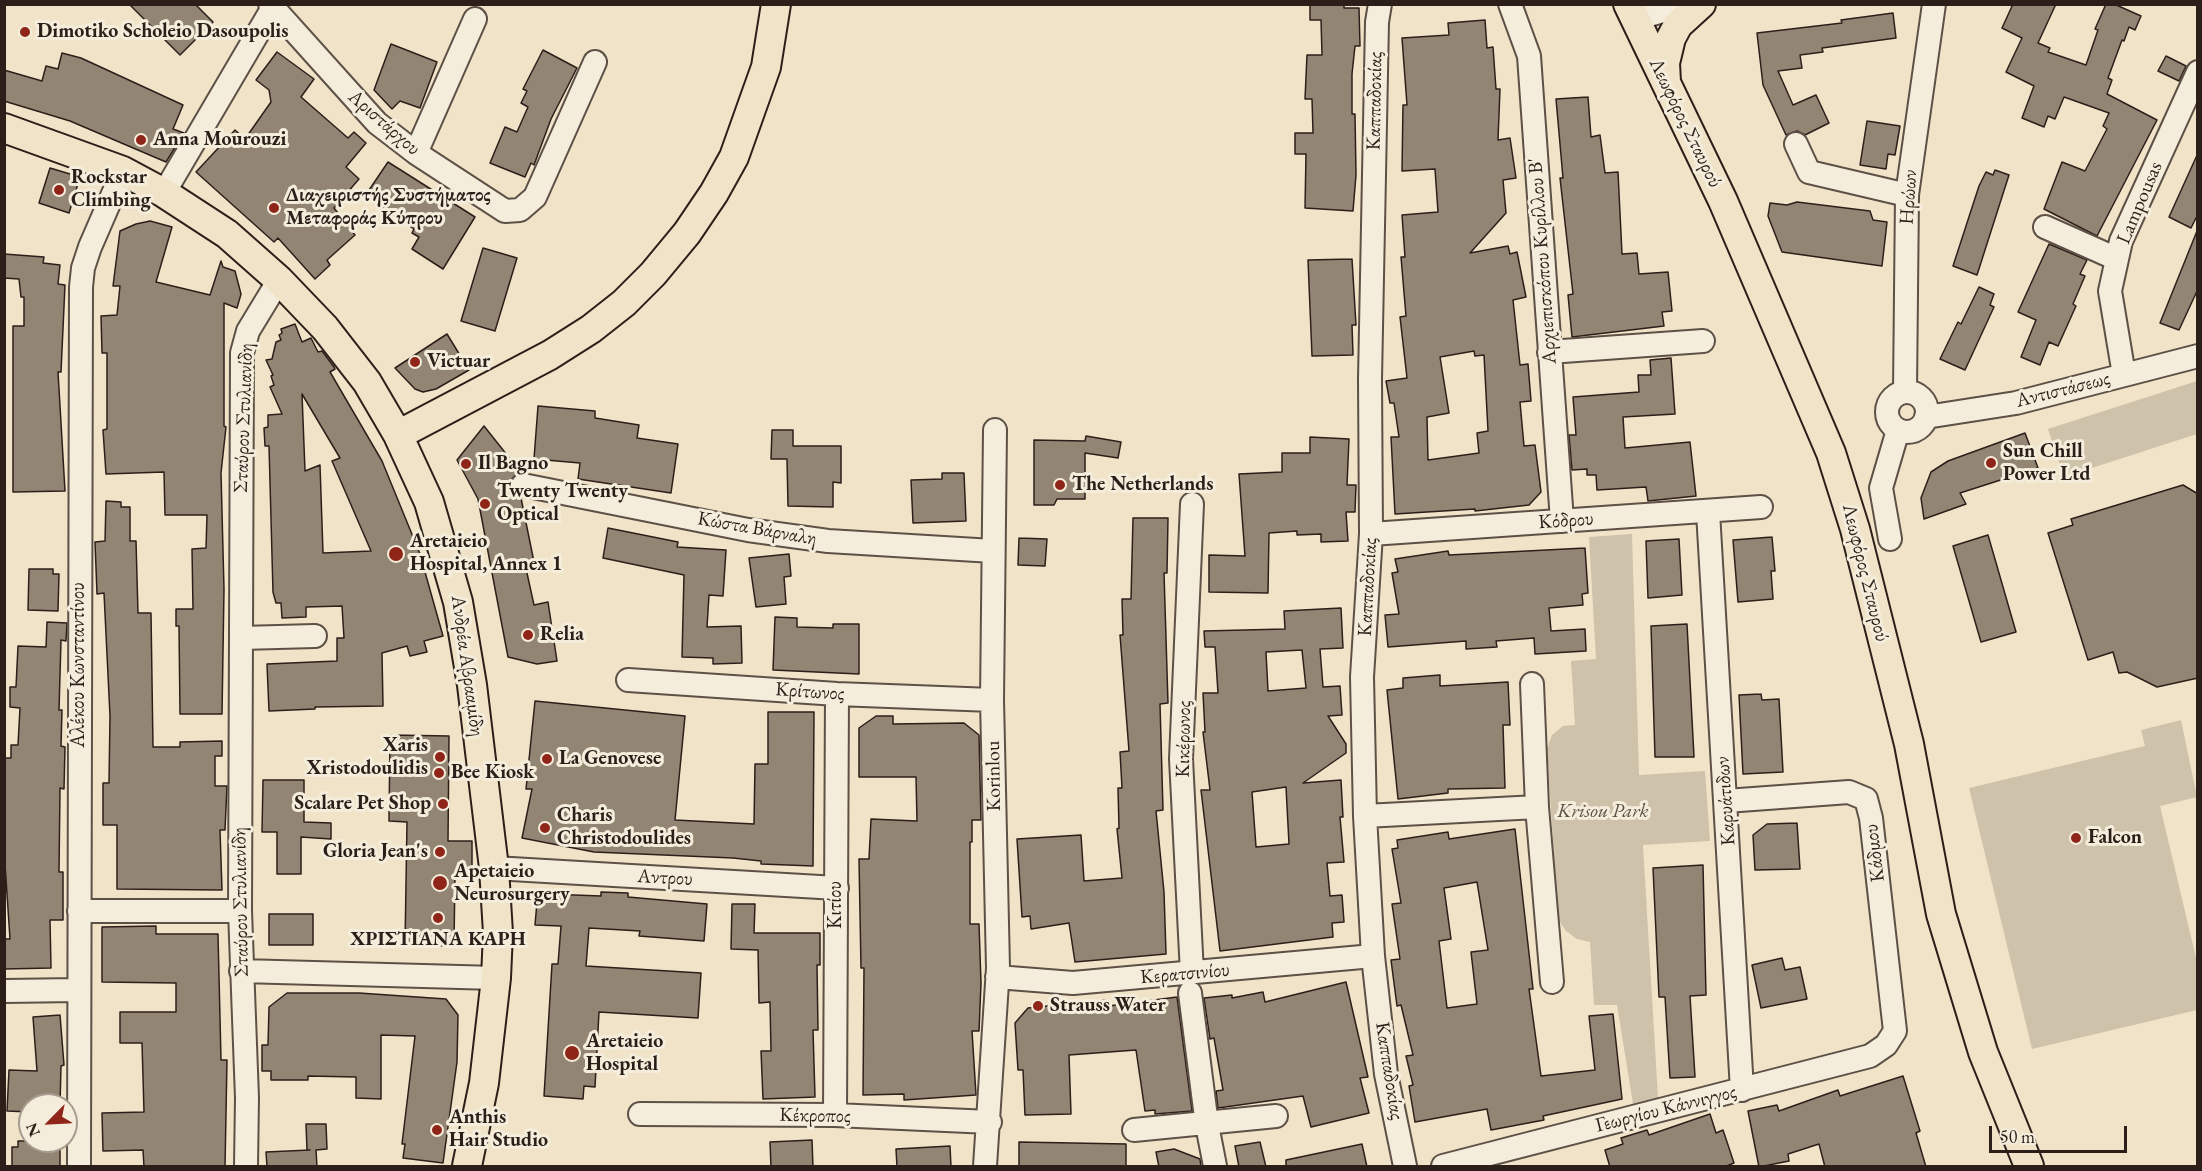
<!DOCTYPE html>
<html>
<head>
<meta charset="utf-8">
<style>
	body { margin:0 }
	#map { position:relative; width:2202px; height:1171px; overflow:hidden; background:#f0e3c8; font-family:"EB Garamond",serif }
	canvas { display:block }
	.frame { position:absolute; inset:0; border:6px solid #2c1f1a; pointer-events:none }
	.north { position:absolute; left:18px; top:1093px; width:60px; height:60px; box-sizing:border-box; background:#f5eddb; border:2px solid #a59b8e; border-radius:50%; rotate:246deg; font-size:16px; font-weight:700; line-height:24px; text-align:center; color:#2c1f1a }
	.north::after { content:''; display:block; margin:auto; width:21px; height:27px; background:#8f2418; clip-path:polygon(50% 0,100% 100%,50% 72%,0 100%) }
	.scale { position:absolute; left:1989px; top:1126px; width:138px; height:27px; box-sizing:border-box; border:3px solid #2c1f1a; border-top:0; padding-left:8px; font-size:18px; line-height:21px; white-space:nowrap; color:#2c1f1a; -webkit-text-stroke:4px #f5eddb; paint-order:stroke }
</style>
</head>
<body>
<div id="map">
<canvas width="2202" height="1171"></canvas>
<div class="frame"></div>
<div class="north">N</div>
<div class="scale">50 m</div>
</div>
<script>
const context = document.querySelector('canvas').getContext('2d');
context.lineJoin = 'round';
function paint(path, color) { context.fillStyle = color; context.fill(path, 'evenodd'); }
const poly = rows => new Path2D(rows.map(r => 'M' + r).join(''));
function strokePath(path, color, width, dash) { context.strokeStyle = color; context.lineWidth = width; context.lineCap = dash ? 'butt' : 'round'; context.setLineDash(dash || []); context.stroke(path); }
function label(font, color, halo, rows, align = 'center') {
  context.font = font + ' "EB Garamond",serif'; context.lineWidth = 6; context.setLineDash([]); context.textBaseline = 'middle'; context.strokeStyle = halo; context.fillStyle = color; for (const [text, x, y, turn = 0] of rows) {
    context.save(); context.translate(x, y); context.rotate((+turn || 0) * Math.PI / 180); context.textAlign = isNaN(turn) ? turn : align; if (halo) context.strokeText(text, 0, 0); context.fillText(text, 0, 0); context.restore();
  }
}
paint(poly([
	[2197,381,2197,434,2064,477,2048,429],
	[1632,534,1639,775,1705,771,1710,841,1643,845,1658,1098,1633,1104,1617,1005,1594,1005,1590,942,1577,939,1566,931,1558,919,1547,749,1552,735,1563,726,1575,725,1571,661,1596,659,1589,537],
	[2181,720,2197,797,2160,806,2197,962,2197,1010,2032,1049,1969,788,2145,746,2141,730]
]), '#cfc2aa');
const building = poly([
	[129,4,195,4,213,22,180,55,129,4],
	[1310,4,1344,4,1344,8,1359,8,1360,46,1355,46,1352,74,1352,114,1355,114,1356,175,1353,211,1305,208,1306,154,1295,154,1295,133,1313,133,1312,99,1305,99,1307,55,1322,55,1321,20,1310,20,1310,4],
	[2013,4,2056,4,2038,43,2050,48,2048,52,2086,65,2098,30,2095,29,2106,4,2114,4,2141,16,2135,30,2129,27,2124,41,2122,40,2108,78,2112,80,2107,94,2157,120,2097,236,2044,209,2062,162,2085,171,2107,129,2103,126,2109,113,2064,97,2055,119,2048,116,2044,127,2022,118,2034,86,2006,72,2022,38,2002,28,2013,4],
	[1893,13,1896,38,1822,48,1823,52,1800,55,1802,68,1778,71,1793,105,1816,95,1829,123,1805,135,1797,131,1786,135,1763,85,1757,33,1842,23,1841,20,1893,13],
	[1485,20,1487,48,1493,47,1496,89,1500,89,1498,140,1510,138,1516,178,1503,180,1506,213,1470,253,1508,246,1510,254,1517,252,1526,297,1513,300,1520,365,1528,364,1531,401,1520,402,1524,446,1535,445,1541,492,1529,505,1475,511,1475,509,1395,514,1391,437,1399,437,1394,403,1390,403,1386,381,1407,378,1400,317,1406,316,1401,257,1405,257,1402,215,1438,212,1435,169,1402,171,1403,105,1407,105,1402,38,1449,35,1448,23,1485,20],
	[1474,351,1475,356,1484,355,1488,431,1477,433,1479,453,1428,460,1427,417,1449,413,1440,357,1474,351],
	[391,44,437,62,420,108,400,101,392,109,374,90,391,44],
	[543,50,577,68,551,119,534,165,531,163,525,177,490,163,505,127,517,132,528,107,521,103,527,91,523,89,543,50],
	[277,52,314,79,301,97,348,138,354,132,366,143,346,167,359,179,334,208,355,235,327,260,330,265,315,279,278,238,274,242,196,172,235,130,245,139,271,102,269,90,256,80,277,52],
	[62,53,81,58,183,105,173,129,184,133,166,162,70,121,4,101,4,70,42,81,46,66,58,69,62,53],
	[2166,56,2186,66,2179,81,2158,71,2166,56],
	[1588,97,1591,137,1600,135,1605,173,1618,172,1622,254,1637,253,1639,274,1668,272,1672,311,1662,312,1664,326,1572,337,1568,295,1573,294,1560,178,1563,178,1556,99,1588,97],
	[1867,121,1900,126,1895,155,1888,154,1886,169,1860,165,1867,121],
	[2198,153,2198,214,2191,228,2169,217,2198,153],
	[388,162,475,217,443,269,412,249,419,237,412,233,414,229,365,196,388,162],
	[50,168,80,177,69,213,39,203,50,168],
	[1995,170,2009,175,1977,275,1953,266,1979,186,1986,172,1993,175,1995,170],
	[1797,202,1870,211,1873,220,1887,222,1882,266,1782,252,1768,216,1770,203,1787,205,1797,202],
	[150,221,172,227,156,282,210,295,221,261,223,267,235,271,241,294,237,308,224,303,224,426,226,427,221,473,224,589,222,714,180,714,179,626,176,626,176,609,193,609,192,549,206,548,207,515,165,515,164,472,106,474,103,430,107,429,107,353,102,353,101,316,117,315,120,286,113,286,120,231,136,224,150,221],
	[2197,231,2198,289,2179,330,2160,323,2197,231],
	[2049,244,2087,260,2080,274,2085,276,2073,304,2076,306,2058,346,2049,342,2040,365,2021,357,2036,320,2018,312,2049,244],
	[483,248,517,258,495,331,461,321,483,248],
	[4,254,44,257,43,263,60,265,58,284,65,285,61,372,58,372,65,491,13,492,13,326,24,326,24,297,21,297,19,279,4,278,4,254],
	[1352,259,1356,325,1352,325,1353,355,1312,356,1308,260,1352,259],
	[1979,287,1994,294,1990,305,1994,307,1965,370,1940,359,1958,322,1961,324,1979,287],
	[295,324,302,342,311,338,318,352,322,351,334,367,335,369,330,372,382,461,427,571,425,572,443,636,424,641,427,652,410,656,407,646,382,653,383,706,315,707,315,709,269,711,267,664,337,661,337,638,344,638,342,606,306,607,306,617,282,618,281,603,276,603,273,592,269,446,265,446,264,428,268,427,268,415,282,414,270,387,274,385,271,376,273,375,266,360,272,359,276,342,281,340,279,335,282,333,281,329,295,324],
	[302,394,340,458,332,461,371,551,323,553,320,465,305,471,302,394],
	[447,334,469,370,436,389,423,392,415,389,395,368,447,334],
	[1671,358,1675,414,1623,417,1625,448,1690,442,1696,496,1648,501,1646,487,1597,490,1596,475,1587,475,1587,469,1572,470,1569,435,1576,435,1573,397,1639,392,1638,375,1651,375,1650,360,1671,358],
	[538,406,595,411,595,418,639,425,637,438,678,444,671,493,578,479,580,463,534,459,538,406],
	[484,426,511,460,514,459,516,474,510,482,510,489,515,495,521,498,534,562,525,564,534,605,548,602,557,661,537,664,508,657,478,499,457,460,484,426],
	[772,430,793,430,793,446,841,446,841,483,833,482,833,507,788,506,787,459,771,459,772,430],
	[2025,433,2038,468,1960,493,1966,504,1924,519,1921,498,1931,472,1948,461,2025,433],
	[1086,436,1121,442,1118,458,1085,453,1085,499,1057,499,1054,505,1034,505,1034,440,1085,441,1086,436],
	[1310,437,1349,439,1347,485,1356,485,1355,512,1346,512,1348,541,1321,542,1321,534,1297,535,1297,531,1269,533,1268,593,1209,592,1209,555,1245,556,1239,474,1282,472,1282,453,1310,453,1310,437],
	[942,473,964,473,966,521,913,523,911,480,942,479,942,473],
	[2183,485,2198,494,2198,678,2157,687,2127,672,2119,673,2113,652,2088,660,2048,533,2073,525,2071,519,2183,485],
	[106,501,121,502,121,507,130,507,130,541,136,541,138,613,151,613,153,747,180,747,180,742,222,741,222,756,215,756,215,786,227,786,225,830,220,830,222,890,117,889,117,825,103,825,103,783,109,783,110,716,104,593,97,594,95,542,105,541,106,501],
	[1133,518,1168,518,1167,573,1164,573,1168,703,1160,704,1163,810,1156,811,1164,892,1166,954,1075,962,1069,923,1031,929,1030,916,1022,917,1017,839,1081,835,1084,881,1122,878,1117,829,1119,828,1118,788,1122,788,1120,752,1129,751,1120,635,1123,635,1122,599,1131,599,1133,518],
	[608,528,678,542,677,547,726,550,723,596,709,595,707,627,741,626,742,663,713,664,713,658,682,657,684,575,603,558,608,528],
	[1988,535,2016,632,1981,642,1953,546,1988,535],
	[1772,537,1775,571,1771,571,1773,599,1738,602,1733,540,1772,537],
	[1019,538,1047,539,1045,566,1018,565,1019,538],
	[1679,539,1682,595,1648,598,1646,541,1679,539],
	[1585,548,1588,593,1582,594,1583,605,1549,608,1551,631,1585,629,1586,651,1535,654,1534,638,1496,641,1497,647,1466,649,1466,641,1388,647,1385,615,1399,614,1392,573,1398,572,1395,559,1448,551,1449,555,1585,548],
	[789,554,791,576,784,577,786,604,756,607,749,558,789,554],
	[29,569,53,569,53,574,59,574,58,611,28,610,29,569],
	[1341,608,1343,648,1320,649,1323,687,1340,686,1342,715,1328,716,1346,744,1346,753,1303,783,1341,780,1343,817,1340,817,1344,862,1327,863,1330,896,1342,895,1344,922,1332,923,1333,937,1220,951,1201,790,1210,790,1203,732,1205,732,1203,693,1218,693,1215,647,1205,647,1204,631,1285,629,1284,611,1341,608],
	[1302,650,1306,688,1268,691,1266,652,1302,650],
	[1286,787,1289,844,1256,847,1252,792,1286,787],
	[775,617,797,618,797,627,833,628,833,624,859,624,859,674,773,670,775,617],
	[47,622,67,623,66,641,61,640,59,710,62,710,61,746,65,747,64,789,60,788,59,872,63,872,63,920,50,920,51,968,4,969,4,939,10,939,4,849,4,758,11,758,11,745,18,745,20,708,10,707,10,687,16,687,18,646,46,647,47,622],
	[1687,624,1694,757,1655,757,1651,626,1687,624],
	[1440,675,1440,686,1508,682,1510,725,1503,725,1505,788,1448,789,1448,793,1398,799,1387,690,1403,688,1403,678,1440,675],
	[1761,694,1762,700,1779,699,1783,772,1743,774,1739,695,1761,694],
	[535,701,685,716,675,820,754,824,755,764,768,764,768,712,814,712,813,866,761,864,761,861,733,858,594,852,522,838,532,789,526,789,535,701],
	[876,716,893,716,893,724,964,723,979,735,981,820,972,820,972,842,970,842,970,924,979,924,981,983,979,1031,972,1031,976,1095,904,1100,904,1094,863,1095,864,968,861,968,859,859,869,859,871,819,917,821,916,777,859,777,859,728,876,716],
	[390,735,449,736,448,841,472,841,472,872,455,872,454,946,405,945,407,822,389,821,390,735],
	[263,780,304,780,304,822,331,823,331,839,301,837,301,874,277,874,277,832,262,832,263,780],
	[1797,823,1800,869,1755,870,1753,835,1767,824,1797,823],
	[1515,829,1533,989,1529,989,1541,1076,1595,1070,1589,1016,1613,1014,1622,1099,1543,1116,1544,1120,1491,1130,1487,1109,1415,1122,1409,1086,1413,1085,1406,1056,1413,1055,1401,1005,1397,1006,1391,960,1400,959,1392,904,1401,903,1392,849,1398,848,1397,840,1448,832,1449,839,1515,829],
	[1477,882,1488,950,1471,952,1477,1004,1447,1008,1439,941,1451,939,1444,888,1477,882],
	[1703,865,1706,995,1690,996,1695,1077,1670,1078,1665,997,1659,997,1653,868,1703,865],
	[601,892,628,893,628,897,707,904,704,941,639,936,640,931,589,928,586,966,701,973,698,1018,599,1012,595,1087,584,1086,583,1099,544,1096,552,964,558,964,561,926,535,925,537,902,546,902,547,894,601,896,601,892],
	[732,904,755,904,754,933,820,933,820,965,817,965,818,1030,813,1030,815,1097,763,1099,761,1051,771,1051,770,1002,759,1003,758,950,731,949,732,904],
	[269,914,313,914,313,945,269,945,269,914],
	[156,926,156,934,218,934,221,1060,227,1060,225,1167,144,1167,143,1150,103,1151,102,1113,144,1112,142,1043,120,1043,120,1012,176,1012,176,983,102,982,102,927,156,926],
	[1782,958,1785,970,1800,967,1807,999,1761,1008,1752,965,1782,958],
	[1346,982,1368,1077,1360,1078,1369,1113,1311,1127,1303,1096,1218,1108,1216,1091,1223,1090,1214,1038,1210,1039,1204,998,1232,995,1232,998,1263,992,1265,1002,1346,982],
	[287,993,359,993,446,999,458,1015,457,1062,443,1163,403,1158,405,1144,402,1144,415,1036,381,1035,381,1099,356,1098,356,1077,308,1076,308,1080,271,1080,271,1071,262,1071,262,1045,268,1045,269,1007,287,993],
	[1177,997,1192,1111,1155,1114,1155,1110,1145,1111,1136,1050,1069,1055,1071,1114,1025,1115,1023,1070,1018,1070,1015,1023,1028,1008,1107,1000,1108,1006,1177,997],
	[60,1015,64,1065,61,1066,60,1105,30,1105,30,1112,7,1111,9,1070,37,1071,33,1017,60,1015],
	[1903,1076,1920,1131,1916,1133,1926,1167,1825,1167,1819,1144,1788,1154,1789,1161,1759,1167,1748,1111,1777,1105,1779,1111,1838,1090,1840,1096,1903,1076],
	[1710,1114,1716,1133,1723,1130,1734,1163,1724,1167,1610,1167,1605,1150,1623,1144,1621,1138,1647,1130,1649,1135,1710,1114],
	[306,1124,326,1124,327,1149,316,1150,317,1167,267,1167,266,1152,310,1150,307,1150,306,1124],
	[812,1140,813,1167,771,1167,770,1142,812,1140],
	[18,1141,60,1141,60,1167,12,1167,12,1147,18,1147,18,1141],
	[1019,1142,1126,1144,1126,1167,1019,1167,1019,1142],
	[1260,1142,1266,1167,1239,1167,1235,1146,1260,1142],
	[1362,1144,1367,1167,1286,1167,1286,1160,1362,1144],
	[950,1146,951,1167,897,1167,896,1149,950,1146],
	[1174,1149,1200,1159,1201,1167,1159,1167,1156,1152,1174,1149]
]);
paint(building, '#928574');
strokePath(building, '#2c1f1a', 1.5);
const minor = poly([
	[270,4,377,123,416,153,505,211,520,210,535,197,595,62],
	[1380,4,1377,22,1370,379,1371,534,1362,677,1365,816,1373,956,1386,1074,1405,1166],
	[1510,4,1529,56,1562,521],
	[1635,19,1688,4],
	[1796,144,1809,172,1907,195],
	[416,153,475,19],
	[164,193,275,4],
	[2045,227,2117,259],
	[1549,352,1703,341],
	[2124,375,2110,291,2121,241,2198,72],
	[1905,391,1907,195,1934,4],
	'1887 412a20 20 0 1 1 40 0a20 20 0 1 1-40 0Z',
	[1926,417,2016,403,2198,356],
	[523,485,748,530,828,541,993,551],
	[1192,504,1181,759,1192,973],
	[1708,512,1742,1090],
	[1371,534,1761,507],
	[1890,539,1881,488,1898,430],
	[241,638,315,636],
	[628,680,837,694,992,700],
	[1532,684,1537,807,1552,982],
	[1365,816,1537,807],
	[494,868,837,888],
	[79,911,240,911],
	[241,971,496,978],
	[997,977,1073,983,1373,956],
	[4,991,78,990],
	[1190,993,1207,1125,1215,1166],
	[640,1114,835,1115,990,1122],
	[835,1115,837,694],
	[1134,1130,1276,1116],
	[79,1166,81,287,83,268,90,247,123,171],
	[246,1166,247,1098,240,911,242,353,248,331,279,280],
	[985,1166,998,968,992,700,995,430],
	[1443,1166,1870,1056,1886,1045,1895,1031,1871,818,1866,799,1849,792,1726,801]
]);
const major = poly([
	[1628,4,1723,201,1831,453,1855,529,1909,744,1941,914,1983,1052,2029,1166],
	[1666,82,1665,63,1671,38,1678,25,1701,4],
	[4,128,123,171,164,193,227,234,279,280,325,328,367,382,398,435,429,502,458,602,472,685,494,868,498,933,496,978,484,1083,467,1166],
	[398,435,550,355,591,329,624,303,653,274,687,233,714,193,734,157,766,67,776,4]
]);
strokePath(minor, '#5d5046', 26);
strokePath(major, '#2c1f1a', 32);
strokePath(minor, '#f5eddb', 22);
strokePath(major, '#f0e3c8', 28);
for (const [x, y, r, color] of [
	[25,32,6,"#8f2418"],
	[141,140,6,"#8f2418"],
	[59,190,6,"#8f2418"],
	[274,208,6,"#8f2418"],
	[415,362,6,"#8f2418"],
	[1991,463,6,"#8f2418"],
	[466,464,6,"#8f2418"],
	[1060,485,6,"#8f2418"],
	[485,504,6,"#8f2418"],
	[396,554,8,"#8f2418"],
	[528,635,6,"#8f2418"],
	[440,757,6,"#8f2418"],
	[547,759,6,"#8f2418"],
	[439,773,6,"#8f2418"],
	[443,804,6,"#8f2418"],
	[545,828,6,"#8f2418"],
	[2076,838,6,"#8f2418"],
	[440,852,6,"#8f2418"],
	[440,883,8,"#8f2418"],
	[438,918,6,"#8f2418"],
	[1038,1006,6,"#8f2418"],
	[572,1053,8,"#8f2418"],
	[437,1130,6,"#8f2418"]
]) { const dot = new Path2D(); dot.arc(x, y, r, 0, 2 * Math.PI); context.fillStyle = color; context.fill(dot); strokePath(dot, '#f5eddb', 2); }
label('bold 20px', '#2c1f1a', '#f5eddb', [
	["Dimotiko Scholeio Dasoupolis",37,32],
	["Anna Mourouzi",153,140],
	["Rockstar",71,178],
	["Climbing",71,201],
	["Διαχειριστής Συστήματος",286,196],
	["Μεταφοράς Κύπρου",286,219],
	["Victuar",427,362],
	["Sun Chill",2003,452],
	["Power Ltd",2003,475],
	["Il Bagno",478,464],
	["The Netherlands",1072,485],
	["Twenty Twenty",497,492],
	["Optical",497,515],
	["Aretaieio",410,542],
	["Hospital, Annex 1",410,565],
	["Relia",540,635],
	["Xaris",428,746,"right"],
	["Xristodoulidis",428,769,"right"],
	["La Genovese",559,759],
	["Bee Kiosk",451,773],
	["Scalare Pet Shop",431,804,"right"],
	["Charis",557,816],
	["Christodoulides",557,839],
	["Falcon",2088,838],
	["Gloria Jean's",428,852,"right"],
	["Apetaieio",454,872],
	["Neurosurgery",454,895],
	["ΧΡΙΣΤΙΑΝΑ ΚΑΡΗ",438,940,"center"],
	["Strauss Water",1050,1006],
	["Aretaieio",586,1042],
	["Hospital",586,1065],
	["Anthis",449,1118],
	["Hair Studio",449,1141]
], 'left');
label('20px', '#2c1f1a', '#f5eddb', [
	["Καππαδοκίας",1375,101,-89],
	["Αριστάρχου",384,123,41],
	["Λεωφόρος Σταυρού",1685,123,64],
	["Ηρώων",1909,197,-86],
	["Lampousas",2140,203,-67],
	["Αρχιεπισκόπου Κυρίλλου Β'",1543,261,-94],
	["Αντιστάσεως",2063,390,-14],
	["Σταύρου Στυλιανίδη",244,418,-88],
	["Κόδρου",1566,521,-4],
	["Κώστα Βάρναλη",757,529,10],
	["Λεωφόρος Σταυρού",1865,573,76],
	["Καππαδοκίας",1368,587,-87],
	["Αλέκου Κωνσταντίνου",79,665,-90],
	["Ανδρέα Αβρααμίδη",467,666,82],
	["Κρίτωνος",810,692,4],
	["Κικέρωνος",1184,739,-89],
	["Korinlou",994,776,-91],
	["Καρυάτιδων",1726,801,-94],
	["Κάδμου",1875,853,-97],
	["Αντρου",665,878,3],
	["Σταύρου Στυλιανίδη",241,902,-91],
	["Κιτίου",836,905,-90],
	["Κερατσινίου",1185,974,-5],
	["Καππαδοκίας",1389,1071,81],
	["Γεωργίου Κάννιγγος",1666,1109,-14],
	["Κέκροπος",815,1116,1]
]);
label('italic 20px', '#5d5045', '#f5eddb', [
	["Krisou Park",1603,812]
]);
</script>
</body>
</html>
